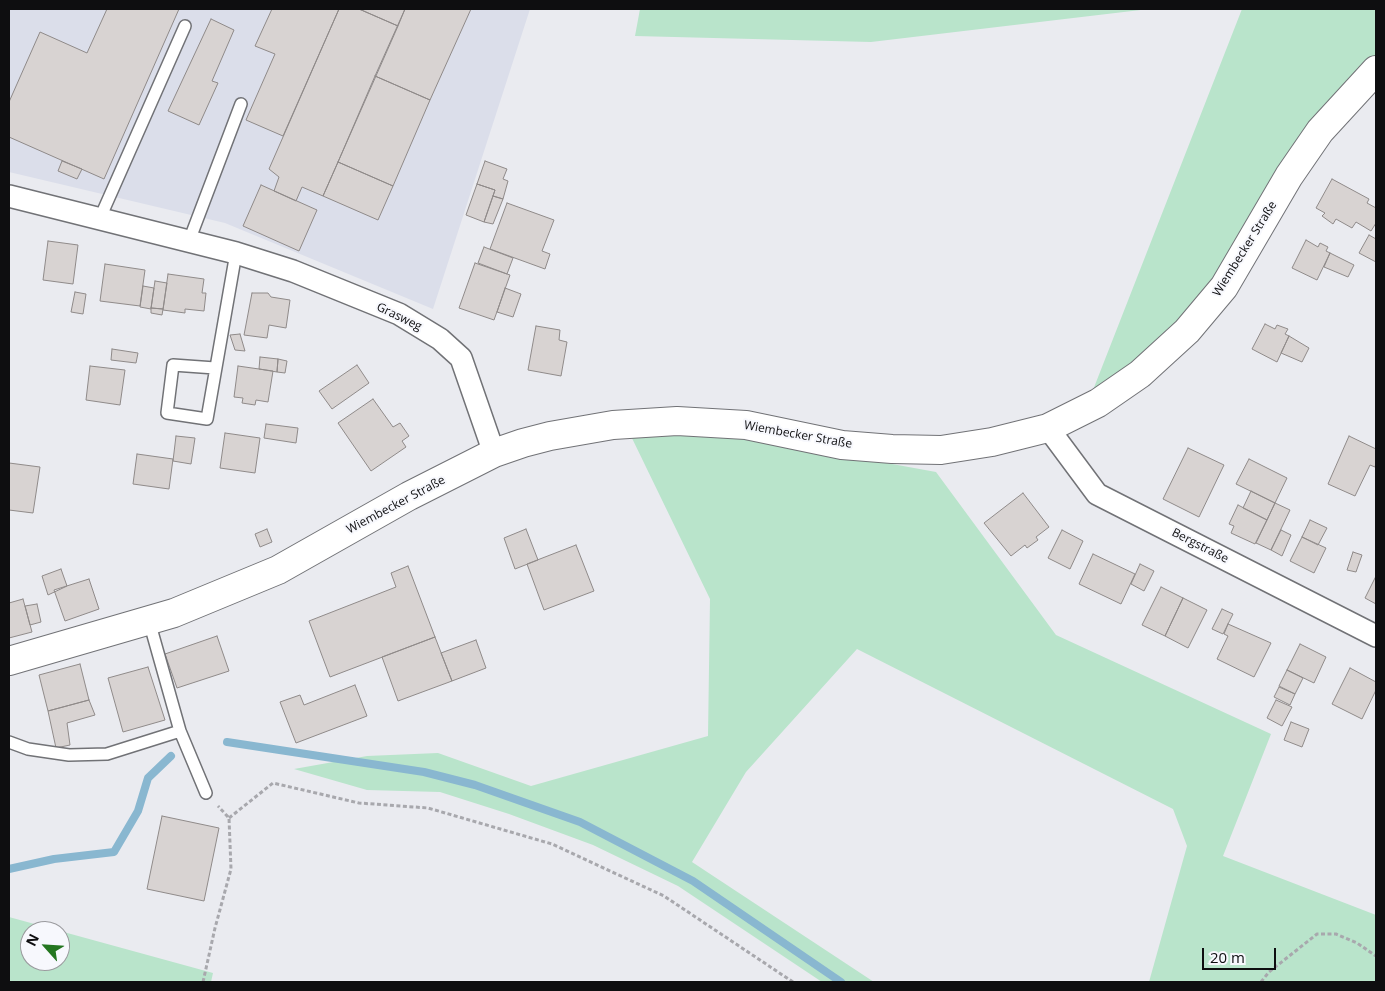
<!DOCTYPE html>
<html>
<head>
<meta charset="utf-8">
<style>
	body { margin:0 }
	#map { position:relative; width:1385px; height:991px; overflow:hidden; background:#eaebf0; font-family:"Open Sans",sans-serif }
	canvas { display:block }
	.frame { position:absolute; inset:0; border:10px solid #0e0e10; pointer-events:none }
	.north { position:absolute; left:20px; top:921px; width:50px; height:50px; box-sizing:border-box; background:#f7f8fd; border:1px solid #9a9a9e; border-radius:50%; rotate:296deg; font-size:14px; font-weight:700; line-height:20px; text-align:center; color:#0e0e10 }
	.north::after { content:''; display:block; margin:auto; width:18px; height:22px; background:#247620; clip-path:polygon(50% 0,100% 100%,50% 72%,0 100%) }
	.scale { position:absolute; left:1202px; top:948px; width:74px; height:22px; box-sizing:border-box; border:2px solid #0e0e10; border-top:0; padding-left:6px; font-size:15px; line-height:18px; white-space:nowrap; color:#0e0e10; -webkit-text-stroke:4px #f7f8fd; paint-order:stroke }
</style>
</head>
<body>
<div id="map">
<canvas width="1385" height="991"></canvas>
<div class="frame"></div>
<div class="north">N</div>
<div class="scale">20 m</div>
</div>
<script>
const context = document.querySelector('canvas').getContext('2d');
context.lineJoin = 'round';
function paint(path, color) { context.fillStyle = color; context.fill(path, 'evenodd'); }
const poly = rows => new Path2D(rows.map(r => 'M' + r).join(''));
function strokePath(path, color, width, dash) { context.strokeStyle = color; context.lineWidth = width; context.lineCap = dash ? 'butt' : 'round'; context.setLineDash(dash || []); context.stroke(path); }
function label(font, color, halo, rows, align = 'center') {
  context.font = font + ' "Open Sans",sans-serif'; context.lineWidth = 4; context.setLineDash([]); context.textBaseline = 'middle'; context.strokeStyle = halo; context.fillStyle = color; for (const [text, x, y, turn = 0] of rows) {
    context.save(); context.translate(x, y); context.rotate((+turn || 0) * Math.PI / 180); context.textAlign = isNaN(turn) ? turn : align; if (halo) context.strokeText(text, 0, 0); context.fillText(text, 0, 0); context.restore();
  }
}
paint(poly([
	[9,9,530,9,433,309,225,223,9,172]
]), '#dbdeea');
paint(poly([
	[640,9,1149,9,871,42,635,36],
	[1242,9,1376,9,1376,56,1362,67,1196,303,1136,364,1093,390],
	[629,432,744,437,936,472,1056,635,1271,734,1223,856,1376,915,1376,982,1149,982,1187,846,1173,809,857,649,746,772,692,862,874,982,822,982,678,886,593,845,509,814,440,792,367,790,294,769,367,756,438,753,531,786,708,736,710,599],
	[9,917,60,931,30,931,30,961,60,961,60,931,213,973,211,982,9,982]
]), '#b9e4cb');
strokePath(poly([
	[227,742,424,772,475,785,580,822,693,881,841,982],
	[9,869,54,859,114,852,138,811,148,778,171,756]
]), '#89b7d0', 8);
const building = poly([
	[107,9,179,9,104,179,9,137,9,102,40,32,87,53,107,9],
	[272,9,339,9,283,136,246,120,275,54,255,46,272,9],
	[339,9,359,9,398,26,323,196,302,187,296,201,274,191,279,177,269,169,339,9],
	[359,9,405,9,398,26,359,9],
	[405,9,471,9,430,100,375,76,405,9],
	[211,19,234,30,212,81,218,83,199,125,168,111,211,19],
	[375,76,430,100,393,186,338,162,375,76],
	[62,161,82,169,77,179,58,171,62,161],
	[485,161,507,169,503,179,508,181,503,199,493,196,495,190,477,184,485,161],
	[338,162,393,186,378,220,323,196,338,162],
	[1332,179,1369,199,1367,203,1376,208,1376,223,1371,231,1356,222,1352,228,1336,219,1333,224,1322,216,1325,213,1316,208,1332,179],
	[477,184,495,190,484,222,466,215,477,184],
	[261,185,317,210,299,251,243,226,261,185],
	[493,196,503,199,493,224,484,222,493,196],
	[507,203,554,220,542,251,550,254,545,269,490,249,507,203],
	[1369,235,1376,239,1376,262,1359,253,1369,235],
	[1306,240,1318,247,1320,243,1328,247,1326,251,1330,253,1317,280,1292,268,1306,240],
	[48,241,78,245,73,284,43,280,48,241],
	[484,247,513,258,507,274,478,263,484,247],
	[1330,253,1354,265,1348,277,1324,267,1330,253],
	[475,263,510,275,494,320,459,308,475,263],
	[105,264,145,270,140,306,100,301,105,264],
	[168,274,204,279,202,293,206,293,204,311,185,309,185,313,163,310,168,274],
	[155,281,167,283,163,309,151,308,155,281],
	[143,286,154,288,151,309,140,307,143,286],
	[505,288,521,294,513,317,497,312,505,288],
	[75,292,86,294,83,314,71,312,75,292],
	[252,293,268,293,271,297,290,300,286,328,269,325,267,338,244,335,252,293],
	[151,308,163,309,162,315,151,313,151,308],
	[1265,324,1275,329,1277,325,1288,329,1285,334,1289,336,1277,362,1252,349,1265,324],
	[536,326,560,330,559,340,567,342,561,376,528,370,536,326],
	[240,334,245,351,235,350,230,335,240,334],
	[1289,336,1309,348,1302,362,1281,353,1289,336],
	[112,349,138,353,136,363,111,360,112,349],
	[260,357,278,359,277,372,259,369,260,357],
	[278,359,287,361,285,373,277,372,278,359],
	[357,365,369,383,332,409,319,391,357,365],
	[90,366,125,370,120,405,86,400,90,366],
	[238,366,273,371,268,402,256,400,255,405,242,403,243,398,234,397,238,366],
	[373,399,393,427,400,423,409,436,402,441,406,447,371,471,338,423,373,399],
	[266,424,298,428,296,443,264,438,266,424],
	[225,433,260,438,255,473,220,468,225,433],
	[176,436,195,438,191,464,173,461,176,436],
	[1349,436,1376,449,1376,463,1375,467,1370,465,1355,496,1328,484,1349,436],
	[1188,448,1224,465,1199,517,1163,499,1188,448],
	[137,454,173,459,169,489,133,484,137,454],
	[1249,459,1287,478,1275,503,1236,484,1249,459],
	[9,463,40,467,33,513,9,510,9,463],
	[1251,491,1275,503,1267,520,1243,508,1251,491],
	[1023,493,1049,527,1036,537,1038,540,1027,548,1025,545,1011,556,984,523,1023,493],
	[1275,503,1290,510,1271,550,1256,543,1275,503],
	[1238,505,1267,520,1255,544,1231,533,1234,526,1229,524,1238,505],
	[1310,520,1327,528,1318,545,1302,537,1310,520],
	[267,529,272,542,260,547,255,534,267,529],
	[526,529,538,560,515,569,504,538,526,529],
	[1062,530,1083,541,1070,569,1048,558,1062,530],
	[1281,530,1291,535,1282,556,1271,550,1281,530],
	[1302,537,1326,548,1314,573,1290,561,1302,537],
	[576,545,594,591,544,610,527,564,576,545],
	[1353,552,1362,555,1356,572,1347,570,1353,552],
	[1093,554,1135,574,1121,604,1079,584,1093,554],
	[1140,564,1154,571,1144,591,1131,584,1140,564],
	[408,566,435,637,330,677,309,621,396,587,391,573,408,566],
	[61,569,67,586,48,595,42,576,61,569],
	[1376,576,1376,604,1365,598,1376,576],
	[89,579,99,609,65,621,54,590,89,579],
	[1161,587,1183,598,1165,636,1142,625,1161,587],
	[1183,598,1207,610,1188,648,1165,636,1183,598],
	[23,599,32,632,9,638,9,603,23,599],
	[37,604,41,622,30,625,25,606,37,604],
	[1222,609,1233,614,1223,634,1212,629,1222,609],
	[1228,624,1271,643,1254,677,1217,659,1228,636,1224,634,1228,624],
	[217,636,229,671,177,688,165,654,217,636],
	[435,637,452,681,398,701,382,657,435,637],
	[476,640,486,668,452,681,441,653,476,640],
	[1300,644,1326,657,1314,683,1287,670,1300,644],
	[80,664,89,700,48,711,39,675,80,664],
	[148,667,165,720,123,732,108,678,148,667],
	[1350,668,1376,682,1376,690,1362,719,1332,704,1350,668],
	[1287,670,1303,678,1295,694,1279,686,1287,670],
	[355,685,367,716,296,743,280,702,300,695,304,705,355,685],
	[1279,687,1295,694,1290,705,1274,697,1279,687],
	[89,700,95,715,67,723,70,745,56,748,48,711,89,700],
	[1276,700,1292,707,1282,726,1267,718,1276,700],
	[1291,722,1309,729,1302,747,1284,740,1291,722],
	[162,816,219,828,204,901,147,889,162,816]
]);
paint(building, '#d8d3d2');
strokePath(building, '#8f8a89', 1);
const lane = poly([
	[100,218,185,26],
	[189,241,241,104],
	[215,368,173,365,167,413,207,419,236,253],
	[149,621,180,731,206,793],
	[9,742,28,749,69,755,107,754,180,731]
]);
const street = poly([
	[9,196,236,253,293,271,399,314,440,339,461,358,494,453],
	[1048,428,1097,494,1376,636]
]);
const secondary = poly([
	[9,661,174,613,278,570,409,496,494,453,523,443,550,436,613,425,677,421,746,425,842,445,892,449,941,450,992,442,1048,428,1098,403,1140,374,1187,331,1224,287,1289,176,1320,131,1376,70]
]);
strokePath(lane, '#717276', 14);
strokePath(street, '#717276', 24);
strokePath(secondary, '#717276', 30);
strokePath(poly([
	[229,818,273,783,359,803,428,808,552,844,664,896,793,982],
	[203,982,215,928,231,869,229,818,218,806],
	[1261,982,1269,972,1317,934,1336,934,1357,943,1376,956]
]), '#a8a8ad', 3, [4, 2.5]);
strokePath(lane, '#fff', 11);
strokePath(street, '#fff', 21);
strokePath(secondary, '#fff', 28);
label('12px', '#0e0e10', '#f7f8fd', [
	["Wiembecker Straße",1245,249,-58],
	["Grasweg",399,317,26],
	["Wiembecker Straße",798,435,10],
	["Wiembecker Straße",396,505,-28],
	["Bergstraße",1200,546,27]
]);
</script>
</body>
</html>
